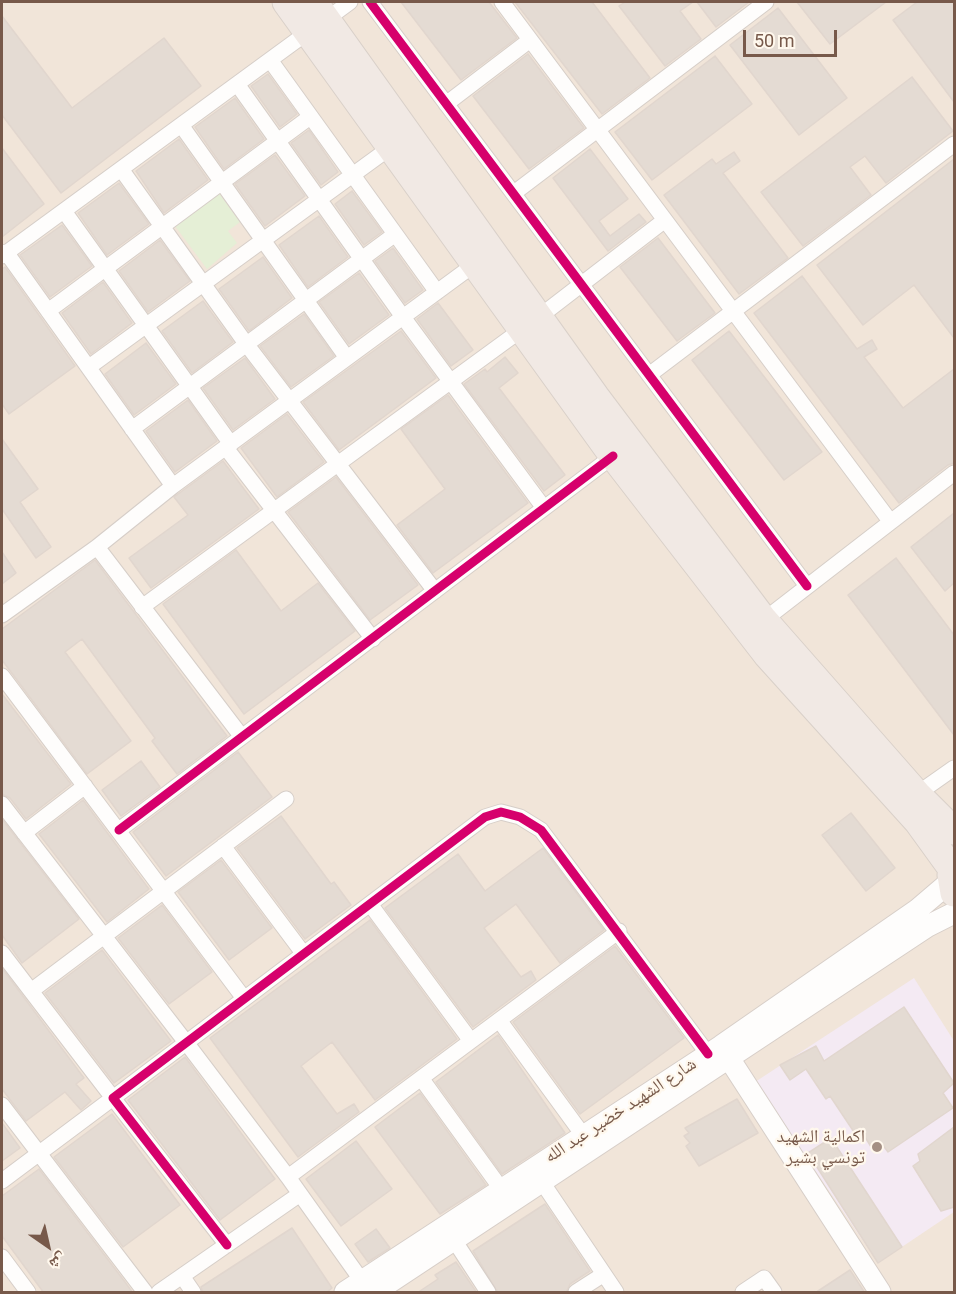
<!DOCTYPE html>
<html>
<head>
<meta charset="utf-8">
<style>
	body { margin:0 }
	#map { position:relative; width:956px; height:1294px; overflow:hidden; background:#f8f3ec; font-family:Roboto,"Noto Naskh Arabic",sans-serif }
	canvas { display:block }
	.frame { position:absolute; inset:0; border:3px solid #77594a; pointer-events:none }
	.north { position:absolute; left:18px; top:1216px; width:60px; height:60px; -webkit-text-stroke:4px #fff8ed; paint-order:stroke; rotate:146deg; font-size:16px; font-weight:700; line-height:24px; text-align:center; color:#77594a }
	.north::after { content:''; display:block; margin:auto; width:21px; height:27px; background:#77594a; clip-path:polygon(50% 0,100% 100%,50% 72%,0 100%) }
	.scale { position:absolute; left:743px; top:30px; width:94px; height:27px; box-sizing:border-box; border:3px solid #77594a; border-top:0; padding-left:8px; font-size:18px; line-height:21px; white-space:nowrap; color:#77594a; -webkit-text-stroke:4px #fff8ed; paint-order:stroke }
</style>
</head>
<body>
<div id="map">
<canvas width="956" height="1294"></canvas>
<div class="frame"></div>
<div class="north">ش</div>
<div class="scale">50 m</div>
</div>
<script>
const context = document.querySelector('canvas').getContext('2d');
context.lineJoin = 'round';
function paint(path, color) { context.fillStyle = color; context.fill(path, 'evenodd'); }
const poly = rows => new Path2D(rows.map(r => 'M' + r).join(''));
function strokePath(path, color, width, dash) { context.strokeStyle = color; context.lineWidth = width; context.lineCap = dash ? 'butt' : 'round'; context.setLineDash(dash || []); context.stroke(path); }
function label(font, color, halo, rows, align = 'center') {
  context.font = font + ' Roboto,"Noto Naskh Arabic",sans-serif'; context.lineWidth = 4.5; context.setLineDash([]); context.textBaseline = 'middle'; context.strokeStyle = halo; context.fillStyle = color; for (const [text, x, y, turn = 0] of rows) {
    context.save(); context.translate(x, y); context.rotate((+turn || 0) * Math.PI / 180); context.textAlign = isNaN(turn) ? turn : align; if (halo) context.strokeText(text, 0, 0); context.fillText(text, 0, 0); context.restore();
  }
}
paint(poly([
	[2,2,954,2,954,1292,2,1292]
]), '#f1e5d9');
paint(poly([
	[914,978,954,1041,954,1212,878,1263,755,1082]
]), '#f4eaf3');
paint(poly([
	[216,189,240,222,228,231,237,243,207,269,172,222]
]), '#e5efd6');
const building = poly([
	[401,2,489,2,517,38,461,80,401,2],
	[515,2,592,2,650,78,602,114,515,2],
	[625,2,693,2,680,11,701,39,665,66,619,6,625,2],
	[697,2,749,2,716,27,697,2],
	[797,2,886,2,830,44,797,2],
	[917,2,954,2,954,102,893,20,917,2],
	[778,8,847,98,799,135,730,45,778,8],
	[2,16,72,108,164,38,201,86,61,193,2,115,2,16],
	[528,54,584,128,529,169,473,96,528,54],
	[715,56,752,104,652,180,615,132,715,56],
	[268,74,297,114,280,127,251,86,268,74],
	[912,77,953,131,886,183,865,156,850,167,871,195,803,246,761,192,912,77],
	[235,98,264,139,224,169,195,127,235,98],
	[309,130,338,172,321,185,291,143,309,130],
	[179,139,208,180,164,213,136,171,179,139],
	[2,148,44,204,2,237,2,148],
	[590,149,628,199,599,221,610,236,639,214,646,222,608,251,553,178,590,149],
	[734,152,740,161,723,173,788,258,739,294,664,195,712,159,716,164,734,152],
	[275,155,305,196,265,226,235,184,275,155],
	[954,159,954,338,914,285,863,325,817,265,954,159],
	[119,183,149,224,107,255,78,213,119,183],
	[352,191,382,232,364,245,335,204,352,191],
	[319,216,348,257,308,287,279,245,319,216],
	[62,225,92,266,50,297,20,255,62,225],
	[658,238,715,313,677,341,620,267,658,238],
	[160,240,190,281,148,312,119,271,160,240],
	[393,248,423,290,405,303,375,261,393,248],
	[263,257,292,298,249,331,219,289,263,257],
	[5,267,75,366,9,414,2,404,2,269,5,267],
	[359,273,389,315,349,344,319,302,359,273],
	[802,276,857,349,872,340,877,349,864,357,903,408,954,369,954,463,948,465,899,503,754,313,802,276],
	[103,282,132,323,91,354,62,313,103,282],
	[203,301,233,342,192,373,162,331,203,301],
	[438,303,473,350,451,366,417,319,438,303],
	[304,314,334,356,291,387,260,346,304,314],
	[401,331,436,378,339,450,303,402,401,331],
	[729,331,822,452,784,480,692,360,729,331],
	[146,343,176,384,134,415,105,374,146,343],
	[505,357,518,373,499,388,565,475,544,491,464,384,485,369,487,372,505,357],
	[245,358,275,399,233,430,203,388,245,358],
	[448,395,528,503,433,573,397,525,445,489,401,429,448,395],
	[188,400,217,441,175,472,146,431,188,400],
	[287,414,324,462,277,497,241,448,287,414],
	[2,439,38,489,20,502,51,547,36,558,2,509,2,439],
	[223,461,259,509,151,588,129,558,188,515,174,497,223,461],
	[336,477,418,585,370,620,288,512,336,477],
	[954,513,954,583,945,591,911,547,954,513],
	[236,550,281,611,318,583,355,631,244,714,163,604,236,550],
	[2,552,16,573,2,584,2,552],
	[896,558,954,635,954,735,848,595,896,558],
	[95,560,227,736,177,774,152,741,155,738,82,639,65,652,131,741,87,774,2,660,2,629,95,560],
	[2,694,71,784,26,819,10,798,2,794,2,694],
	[238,752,272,797,166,876,133,832,238,752],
	[141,761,160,787,121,816,102,790,141,761],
	[83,800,149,889,107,922,39,834,83,800],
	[851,813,895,868,866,891,822,835,851,813],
	[281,816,331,884,334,882,351,905,305,939,237,848,281,816],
	[2,819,79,919,22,963,2,935,2,819],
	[543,848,604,930,560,963,516,904,484,928,521,977,531,971,536,980,473,1027,385,908,458,854,485,891,543,848],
	[221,860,272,928,229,960,178,892,221,860],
	[162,905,212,972,169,1004,118,938,162,905],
	[370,920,457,1039,375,1100,332,1042,301,1066,337,1114,354,1104,359,1112,298,1157,210,1038,370,920],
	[615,946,684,1038,580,1114,513,1022,615,946],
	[102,950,171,1041,114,1083,45,993,102,950],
	[2,968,84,1078,76,1084,91,1101,81,1110,65,1092,26,1121,2,1089,2,968],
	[904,1007,954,1083,943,1093,953,1108,888,1152,882,1144,873,1150,865,1137,860,1141,830,1096,826,1099,806,1069,790,1080,780,1065,816,1046,824,1061,904,1007],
	[498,1035,565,1133,502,1174,436,1082,498,1035],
	[185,1057,275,1179,220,1220,128,1100,185,1057],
	[420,1093,486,1185,440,1214,375,1127,420,1093],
	[737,1099,758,1133,699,1166,686,1146,690,1143,684,1136,689,1133,685,1128,737,1099],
	[112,1114,180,1205,123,1247,54,1157,112,1114],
	[2,1123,20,1148,2,1161,2,1123],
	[954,1127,954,1207,941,1211,913,1166,920,1161,918,1154,954,1127],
	[831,1138,902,1247,878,1263,808,1153,831,1138],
	[356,1141,392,1189,341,1226,306,1179,356,1141],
	[39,1169,125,1282,133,1293,44,1293,2,1236,2,1196,39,1169],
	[545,1204,590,1271,570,1284,566,1293,498,1293,473,1251,545,1204],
	[292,1228,332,1288,326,1293,203,1293,201,1287,292,1228],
	[376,1229,390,1248,368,1262,355,1244,376,1229],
	[456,1262,477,1293,417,1293,438,1279,435,1275,456,1262],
	[850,1270,865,1293,815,1293,850,1270]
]);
paint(building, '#e4dbd3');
strokePath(building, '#e1d6ce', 1.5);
const street = poly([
	[370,2,807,586],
	[502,2,890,521],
	[327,19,350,2],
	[270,60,437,292],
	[237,84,403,317,544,508],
	[446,104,530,40],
	[181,125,347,358],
	[121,169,247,345,435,591],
	[514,193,766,2],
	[64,211,231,444],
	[6,252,173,486],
	[2,256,308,32],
	[48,311,310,117],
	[539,317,665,220],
	[89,367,391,147],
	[649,375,954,144],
	[132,429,394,235],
	[226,448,373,639],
	[97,547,242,737],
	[142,607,521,330],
	[2,615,97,547,173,486,475,264],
	[764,620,954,473],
	[2,676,243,997],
	[917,794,954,768],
	[2,804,185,1041,288,1177,362,1281],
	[119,830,613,456],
	[24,833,85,786],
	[223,846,303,953],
	[370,904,471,1041],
	[2,953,31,991],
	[499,1020,583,1135],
	[421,1078,502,1190],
	[2,1105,145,1292],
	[288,1177,619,931],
	[2,1181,113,1098,31,991,286,799],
	[542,1182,616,1292],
	[454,1240,488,1292],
	[227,1245,113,1098,485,817,501,812,520,817,541,830,708,1054],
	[2,1257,28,1292],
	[182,1276,193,1292],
	[159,1292,300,1194],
	[576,1292,604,1274],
	[743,1292,764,1278,774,1292]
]);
const secondary = poly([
	[723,1049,880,1292],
	[345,1292,721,1046,917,910,951,881],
	[375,1292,928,926,954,913]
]);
const highway = poly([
	[286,2,613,456,767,655,918,822,952,869],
	[314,2,596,397,764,620,917,794,954,831],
	[954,863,951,875,954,893]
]);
strokePath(street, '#d6cec8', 17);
strokePath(secondary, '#d7cec8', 23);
strokePath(highway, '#d9d0c9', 29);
strokePath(street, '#fefdfc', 15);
strokePath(secondary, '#fefdfc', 21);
strokePath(highway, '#f1e9e4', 27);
strokePath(poly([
	[370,2,807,586],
	[119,830,613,456],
	[227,1245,113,1098,485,817,501,812,520,817,541,830,708,1054]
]), '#d6006c', 9);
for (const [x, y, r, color] of [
	[877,1147,6,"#a48f83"]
]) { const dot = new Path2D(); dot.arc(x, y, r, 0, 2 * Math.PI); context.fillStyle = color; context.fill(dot); strokePath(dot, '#fff8ed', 2); }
label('18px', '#77594a', '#fff8ed', [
	["شارع الشهيد خضير عبد الله",621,1111,-33]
]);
label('18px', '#77594a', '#fff8ed', [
	["اكمالية الشهيد",865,1137],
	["تونسي بشير",865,1158]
], 'right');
</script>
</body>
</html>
